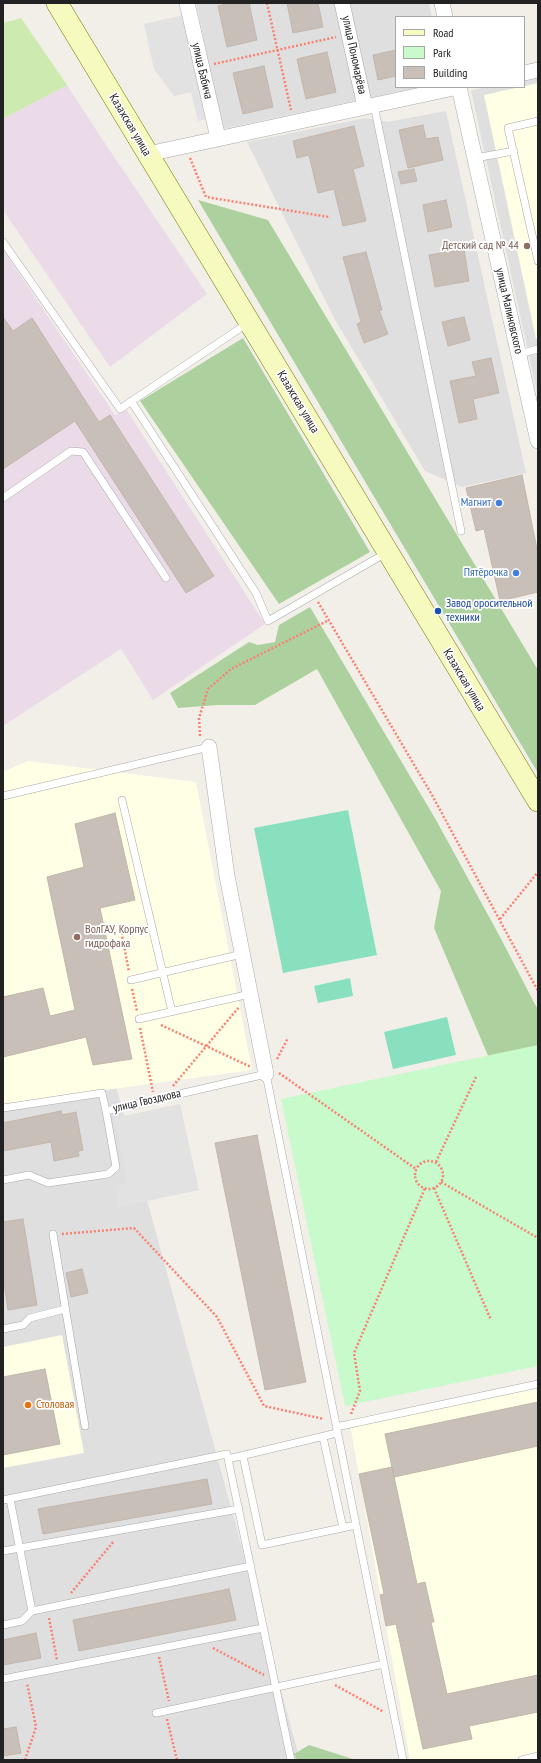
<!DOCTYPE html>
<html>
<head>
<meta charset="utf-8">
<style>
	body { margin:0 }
	#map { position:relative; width:541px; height:1763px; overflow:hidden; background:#f2efe9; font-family:"PT Sans Narrow",sans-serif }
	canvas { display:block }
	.frame { position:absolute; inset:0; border:4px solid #222; pointer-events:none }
	.legend { position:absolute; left:395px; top:16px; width:130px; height:72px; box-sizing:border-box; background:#fff; border:1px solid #a7a7a7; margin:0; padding:5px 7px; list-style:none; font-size:12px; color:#222 }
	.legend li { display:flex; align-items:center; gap:8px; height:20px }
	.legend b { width:20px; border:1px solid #a7a7a7 }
</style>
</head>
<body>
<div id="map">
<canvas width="541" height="1763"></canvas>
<div class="frame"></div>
<ul class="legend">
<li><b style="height:5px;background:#f7fabf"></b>Road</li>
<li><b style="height:11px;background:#c8facc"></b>Park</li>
<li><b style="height:11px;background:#c7bfb8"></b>Building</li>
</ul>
</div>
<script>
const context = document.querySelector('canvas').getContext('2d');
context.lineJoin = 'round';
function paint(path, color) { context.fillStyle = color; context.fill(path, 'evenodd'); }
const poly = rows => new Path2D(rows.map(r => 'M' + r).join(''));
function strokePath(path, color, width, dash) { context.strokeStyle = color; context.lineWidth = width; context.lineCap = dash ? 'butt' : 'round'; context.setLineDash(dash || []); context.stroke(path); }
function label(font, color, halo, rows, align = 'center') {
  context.font = font + ' "PT Sans Narrow",sans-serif'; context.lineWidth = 3.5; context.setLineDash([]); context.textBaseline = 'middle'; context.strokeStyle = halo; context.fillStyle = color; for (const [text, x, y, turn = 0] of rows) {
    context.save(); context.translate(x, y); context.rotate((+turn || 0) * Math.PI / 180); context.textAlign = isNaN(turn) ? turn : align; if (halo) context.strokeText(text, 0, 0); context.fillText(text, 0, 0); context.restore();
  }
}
paint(poly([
	[196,3,429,3,432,17,396,17,396,87,420,87,223,129],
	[538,74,538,397,471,91,485,87,524,87,524,77],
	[446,111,526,473,462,487,425,471,334,318,247,142,365,118,388,122],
	[114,1079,300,1760,3,1760,3,1097]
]), '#e0dfdf');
paint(poly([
	[67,85,104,142,207,294,110,367,3,210,3,119],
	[3,250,115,415,126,409,265,624,153,700,121,649,3,726]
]), '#ebdbe8');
paint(poly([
	[538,83,538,338,536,339,484,95],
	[28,761,196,782,252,1070,3,1104,3,772],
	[62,1335,84,1453,3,1468,3,1347],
	[538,1384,538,1760,410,1760,349,1419]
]), '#ffffe5');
paint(poly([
	[21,18,67,85,3,119,3,23]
]), '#cdebb0');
paint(poly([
	[198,200,268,220,538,670,538,773],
	[243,338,370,552,279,604,140,401],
	[310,607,436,820,499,935,538,1010,538,1169,497,1077,434,928,441,891,317,669,255,705,218,705,178,708,170,693,249,642,258,645,275,642,279,625],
	[309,1745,356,1760,297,1760,294,1754]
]), '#add19e');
paint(poly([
	[538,1045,538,1366,345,1406,281,1099]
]), '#c8facc');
paint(poly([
	[348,810,377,955,283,973,254,828],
	[350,978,353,996,318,1003,314,986],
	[447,1017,456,1055,393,1069,384,1032]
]), '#88e0be');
paint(poly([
	[184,15,207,119,198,121,191,92,174,96,154,69,144,24],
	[180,1104,199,1190,119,1207,115,1186,128,1183,114,1118]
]), '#e2e2e2');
const building = poly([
	[229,3,249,3,257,40,227,47,218,6,229,3],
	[287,3,318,3,323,27,293,33,287,3],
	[396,50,396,76,378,80,373,55,396,50],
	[327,52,336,92,306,99,297,59,327,52],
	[264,66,273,107,243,114,233,73,264,66],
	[423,125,426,139,438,137,443,160,408,168,399,130,423,125],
	[354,126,364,166,353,169,366,221,343,226,334,189,318,193,309,155,297,158,293,141,354,126],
	[414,169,417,181,401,184,398,172,414,169],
	[446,200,452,227,428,232,423,205,446,200],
	[464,249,469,281,435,287,429,255,464,249],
	[366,252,382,310,379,310,388,334,364,343,357,324,361,322,343,257,366,252],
	[3,317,13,331,32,318,99,422,110,415,214,576,186,593,75,421,3,469,3,317],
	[464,317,470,340,448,346,442,322,464,317],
	[491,358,499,393,473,399,477,419,459,423,450,381,476,376,472,362,491,358],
	[522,475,538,554,538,592,500,601,484,529,476,531,466,488,522,475],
	[115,813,135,900,100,908,132,1059,93,1065,86,1037,3,1057,3,997,43,988,50,1016,75,1010,47,877,84,867,75,824,115,813],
	[61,1111,62,1115,76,1112,83,1150,78,1151,79,1156,54,1161,51,1142,3,1151,3,1123,61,1111],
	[257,1135,306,1382,265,1390,215,1143,257,1135],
	[23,1219,37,1305,8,1310,3,1276,3,1222,23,1219],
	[82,1269,88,1293,71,1297,66,1273,82,1269],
	[45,1369,60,1444,3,1455,3,1377,45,1369],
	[538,1402,538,1446,394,1477,385,1434,538,1402],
	[392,1467,417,1584,425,1582,434,1622,431,1622,447,1694,538,1675,538,1712,469,1726,472,1739,423,1749,396,1624,386,1626,380,1595,384,1594,359,1474,392,1467],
	[207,1479,212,1504,43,1534,38,1509,207,1479],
	[229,1589,236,1620,79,1651,73,1620,229,1589],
	[36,1633,41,1658,3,1665,3,1640,36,1633],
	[16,1727,21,1753,3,1756,3,1729,16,1727]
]);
paint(building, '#c7bfb8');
strokePath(building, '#c4b6ab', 1);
const service = poly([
	[374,105,461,531],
	[538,121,508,128,538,261],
	[475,158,514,151],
	[3,242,120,409,248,323],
	[519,354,538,349],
	[131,401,256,593,268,621,386,553],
	[3,498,71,451,83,452,166,578],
	[3,796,209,747],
	[122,800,172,1012],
	[131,980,242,954],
	[139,1019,250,994],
	[3,1108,102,1093,106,1111],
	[3,1180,29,1175,48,1183,108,1174,116,1167,106,1111,266,1074,403,1760],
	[53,1234,85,1426],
	[3,1329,23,1325,30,1318,65,1309],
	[336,1427,538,1384],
	[323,1437,343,1528],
	[243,1456,262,1545,356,1525],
	[228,1459,337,1433],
	[10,1499,32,1611],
	[3,1500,227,1454,291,1760],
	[3,1551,239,1509],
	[3,1625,22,1621,32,1611,251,1566],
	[3,1679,263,1628],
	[156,1713,384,1664],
	[522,1760,538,1756]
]);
const minor = poly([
	[187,3,218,138],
	[342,3,365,107],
	[442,3,445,17],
	[524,73,538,70],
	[459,87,538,441],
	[148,154,458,87],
	[209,747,227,876,266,1074]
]);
const secondary = poly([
	[57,3,538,801]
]);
strokePath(service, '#a9a9a9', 8);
strokePath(minor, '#a9a9a9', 16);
strokePath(secondary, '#707d05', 22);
strokePath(poly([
	[267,3,291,110],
	[214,64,336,37],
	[190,158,206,197,329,217],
	[318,602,432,795,538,991],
	[200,736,199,718,208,689,231,669,329,620],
	[500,919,538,872],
	[120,925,129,972],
	[132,989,137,1011],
	[161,1025,251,1067],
	[140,1028,153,1092],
	[277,1059,288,1038],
	[279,1073,416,1169],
	[173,1086,239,1007],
	'415 1175a14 14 0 1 1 28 0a14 14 0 1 1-28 0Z',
	[436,1162,476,1077],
	[441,1182,538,1238],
	[434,1188,491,1320],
	[62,1234,134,1228,217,1317,264,1406,324,1419],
	[351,1414,360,1391,354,1353,425,1188],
	[71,1593,114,1541],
	[49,1618,57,1660],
	[213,1648,264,1675],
	[159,1657,169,1701],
	[335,1685,384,1712],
	[167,1719,177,1760],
	[25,1760,36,1727,27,1683]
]), '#fa8072', 2.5, [2, 2]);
strokePath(service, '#fff', 7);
strokePath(minor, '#fff', 15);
strokePath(secondary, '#f7fabf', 21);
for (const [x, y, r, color] of [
	[527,246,4,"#8d6e63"],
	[499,503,4,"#3f7fe0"],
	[516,573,4,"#3f7fe0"],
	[438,611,4,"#1a4fb4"],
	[77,937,4,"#8d6e63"],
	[28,1405,4,"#e8710a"]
]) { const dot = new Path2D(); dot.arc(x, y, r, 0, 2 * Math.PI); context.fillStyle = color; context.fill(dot); strokePath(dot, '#fff', 1.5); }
label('12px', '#222', '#fff', [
	["улица Пономарёва",354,55,78],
	["улица Бабича",202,71,77],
	["Казахская улица",130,125,59],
	["улица Малиновского",509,311,77],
	["Казахская улица",298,402,59],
	["Казахская улица",464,680,59],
	["улица Гвоздкова",147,1101,-13]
]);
label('12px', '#785e54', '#fff', [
	["Детский сад № 44",519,246],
	["ВолГАУ, Корпус",85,930,"left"],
	["гидрофака",85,944,"left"]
], 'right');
label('12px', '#366cbe', '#fff', [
	["Магнит",491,503],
	["Пятёрочка",508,573]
], 'right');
label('12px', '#164399', '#fff', [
	["Завод оросительной",446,604],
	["техники",446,618]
], 'left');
label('12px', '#c56008', '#fff', [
	["Столовая",36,1405]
], 'left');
</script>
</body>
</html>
